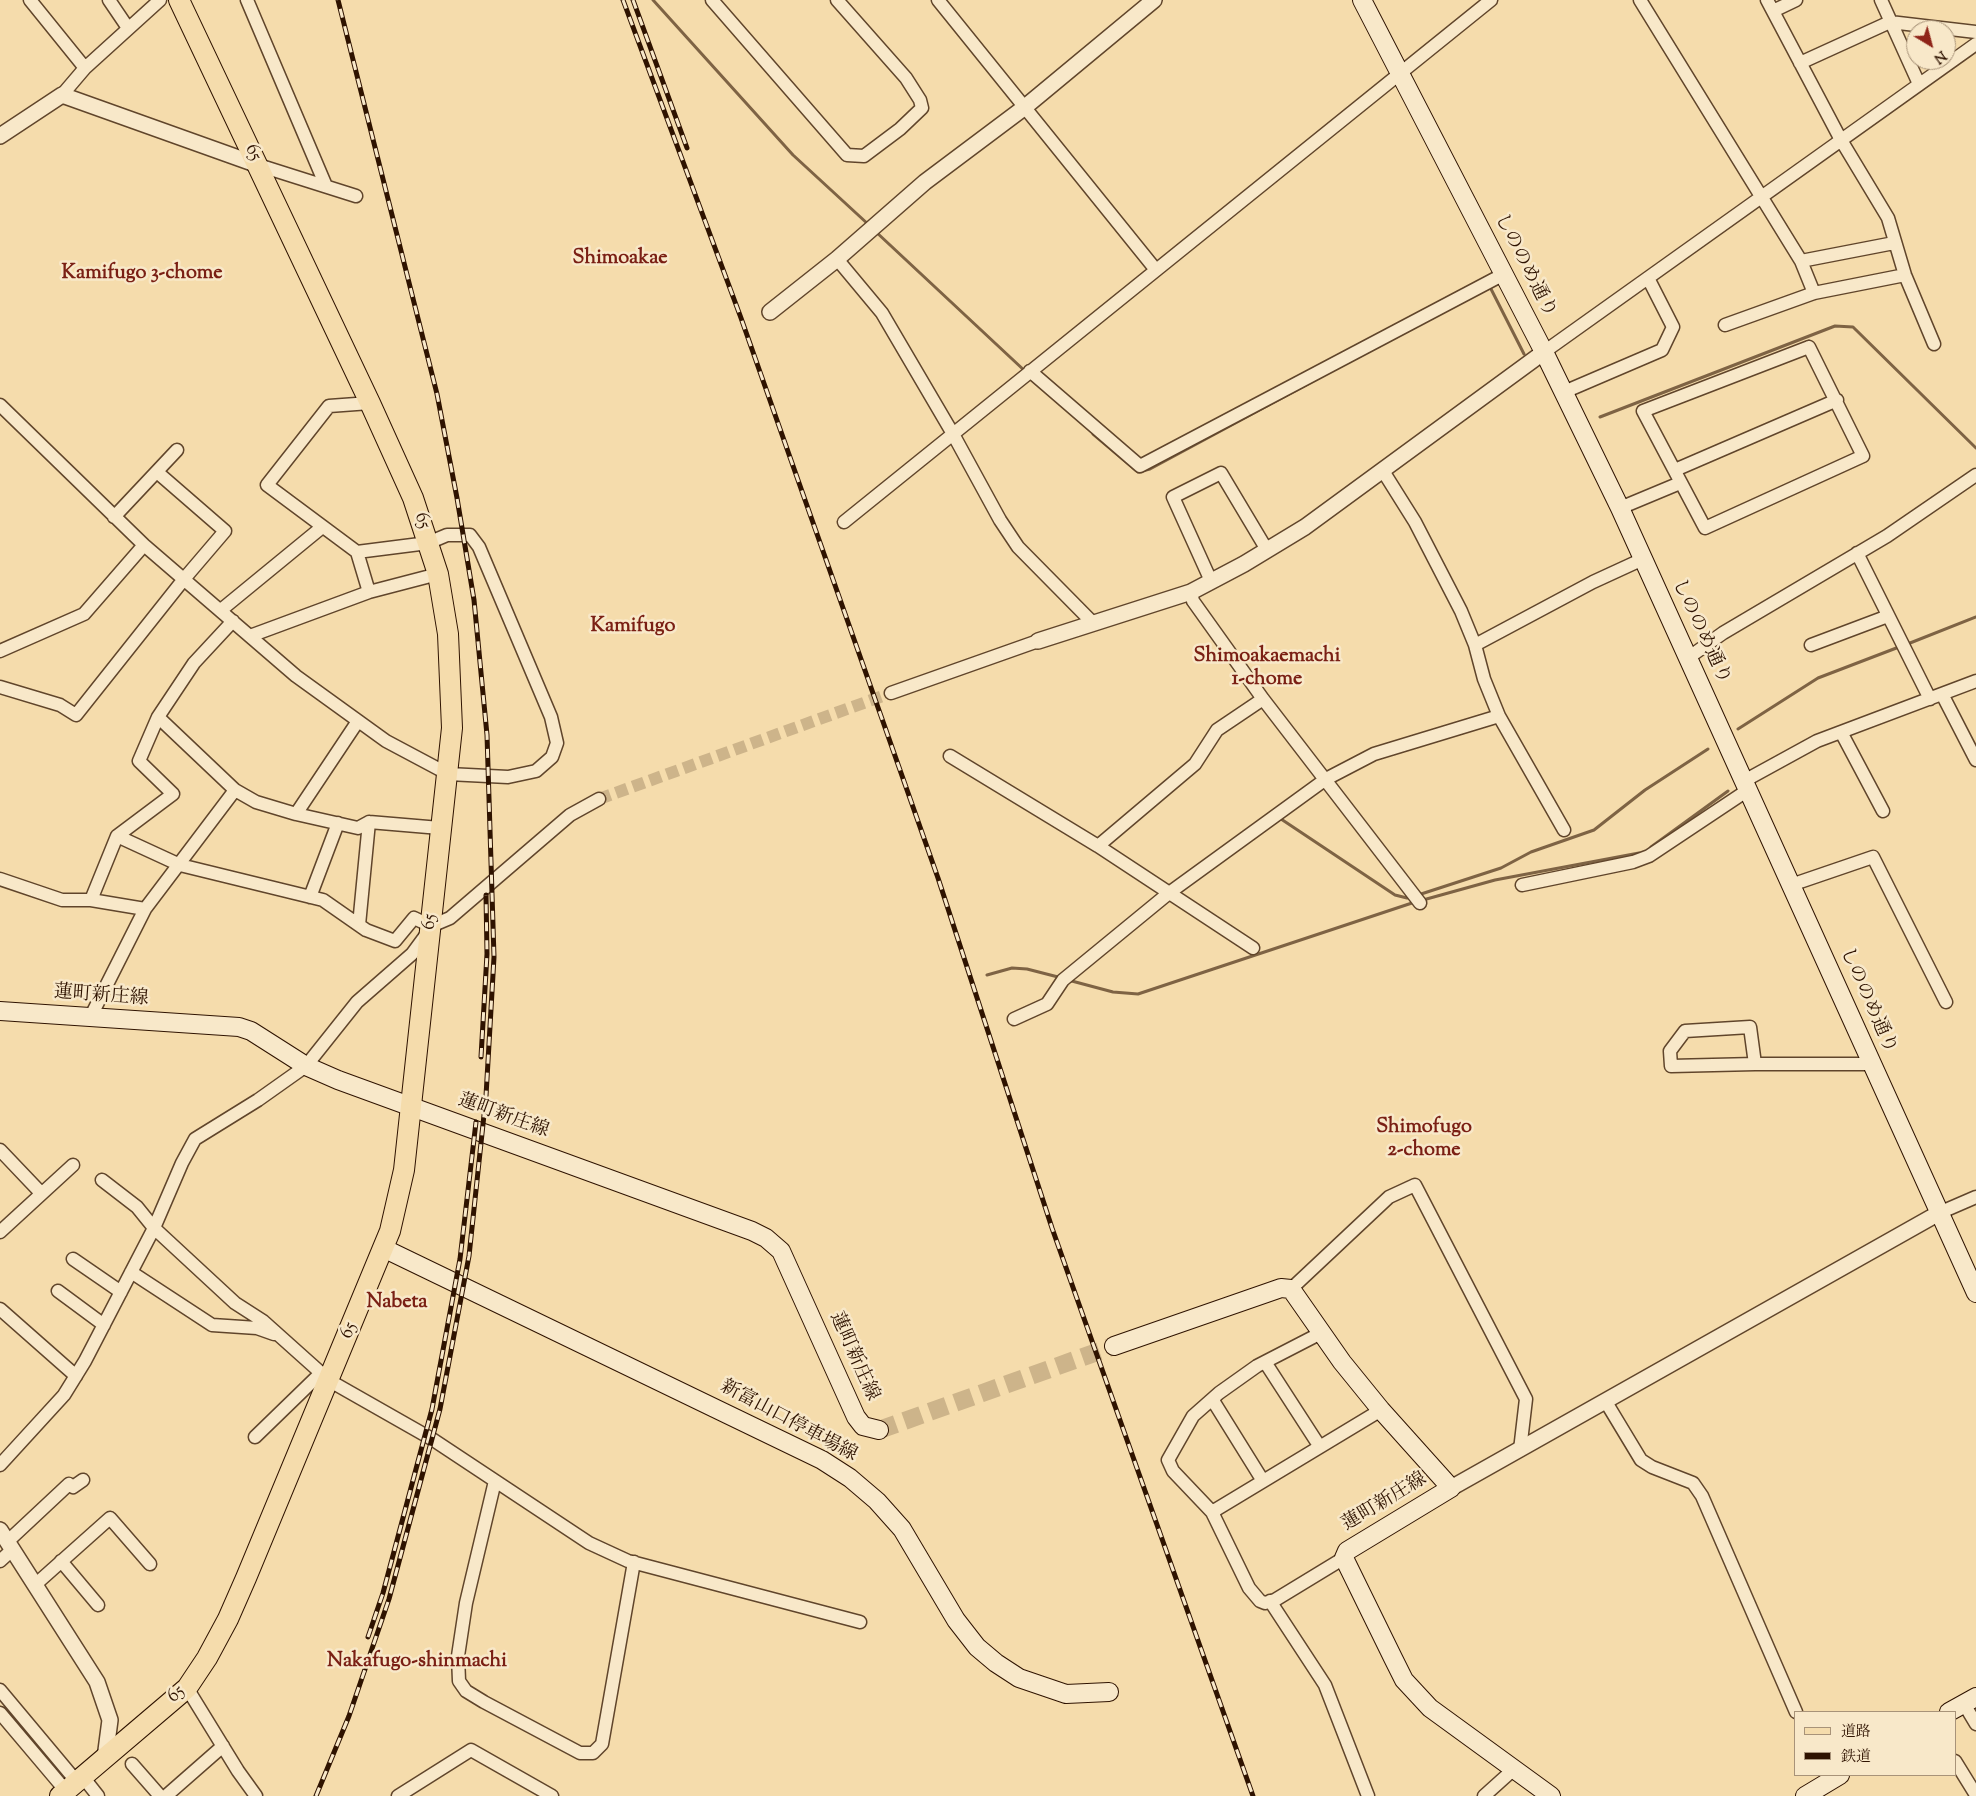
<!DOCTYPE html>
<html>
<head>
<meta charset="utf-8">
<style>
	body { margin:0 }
	#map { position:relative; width:1976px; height:1796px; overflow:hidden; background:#f5dcac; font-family:"Sorts Mill Goudy","Noto Serif JP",serif }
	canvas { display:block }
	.legend { position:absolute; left:1794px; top:1711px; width:162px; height:65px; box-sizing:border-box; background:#f8e8c9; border:1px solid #a89379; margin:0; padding:6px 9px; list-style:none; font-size:15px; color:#2f1300 }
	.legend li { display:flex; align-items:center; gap:10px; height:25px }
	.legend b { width:25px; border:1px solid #a89379 }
	.north { position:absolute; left:1906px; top:20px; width:50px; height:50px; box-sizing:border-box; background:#f8e8c9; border:1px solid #a89379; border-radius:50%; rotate:143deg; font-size:14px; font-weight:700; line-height:20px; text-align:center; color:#2f1300 }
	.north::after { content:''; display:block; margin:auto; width:18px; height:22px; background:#8f2418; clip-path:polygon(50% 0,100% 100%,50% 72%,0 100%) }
</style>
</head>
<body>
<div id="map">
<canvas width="1976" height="1796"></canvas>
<ul class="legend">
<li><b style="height:6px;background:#f5dcac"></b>道路</li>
<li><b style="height:6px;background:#2f1300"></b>鉄道</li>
</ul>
<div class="north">N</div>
</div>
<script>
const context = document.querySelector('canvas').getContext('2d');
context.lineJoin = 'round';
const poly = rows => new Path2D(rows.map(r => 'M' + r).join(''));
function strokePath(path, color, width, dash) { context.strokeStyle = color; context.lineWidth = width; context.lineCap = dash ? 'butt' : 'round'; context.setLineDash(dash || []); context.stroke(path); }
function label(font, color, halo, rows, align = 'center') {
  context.font = font + ' "Sorts Mill Goudy","Noto Serif JP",serif'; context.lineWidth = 5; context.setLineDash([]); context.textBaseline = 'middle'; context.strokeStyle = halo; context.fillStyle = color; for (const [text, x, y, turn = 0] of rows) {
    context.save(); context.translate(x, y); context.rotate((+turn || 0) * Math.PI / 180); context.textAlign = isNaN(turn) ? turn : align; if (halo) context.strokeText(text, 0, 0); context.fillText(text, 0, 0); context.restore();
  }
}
strokePath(poly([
	[653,0,793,155,869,225],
	[875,231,1026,372],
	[1488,288,1490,287,1524,354],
	[1600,417,1835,326,1853,327,1976,448],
	[1093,434,1138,472,1150,469,1319,378],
	[1905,645,1976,617],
	[1738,729,1818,678,1899,647],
	[1281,819,1395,895,1407,898,1412,896],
	[1651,847,1728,791],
	[1418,895,1501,868,1531,852,1594,830,1645,790,1708,749],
	[1423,900,1495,880,1639,853],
	[987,975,1012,968,1027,969,1062,978],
	[1068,980,1113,992,1138,994,1415,902]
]), '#7e6344', 3);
strokePath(poly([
	[599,799,891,693]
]), '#cdb48a', 12, [12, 6]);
strokePath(poly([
	[879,1430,1114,1346]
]), '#cdb48a', 18, [18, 9]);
const minor = poly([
	[30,0,85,68],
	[109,0,128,28],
	[247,0,326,186],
	[712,0,847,155,864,156,900,129,922,108,920,100,906,78,837,0],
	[938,0,1156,270],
	[1640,0,1801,261,1814,293],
	[1767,0,1841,140,1888,218,1905,275,1934,344],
	[1881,0,1919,84],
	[1773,11,1796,0],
	[1800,63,1890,22,1976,32],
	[62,95,85,68,160,0],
	[258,165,356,196],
	[837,259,882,313,953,434,1000,520,1018,547,1094,624],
	[1801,261,1894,243],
	[1725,325,1814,293,1905,275],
	[1809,347,1863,456,1705,528,1643,411,1809,347],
	[1544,352,1976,44],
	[1030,371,1140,466,1504,274],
	[1564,392,1662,350,1673,327,1648,278],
	[0,405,144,545,296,676,386,741,448,774,508,777,536,771,552,757,557,743,551,717,479,547,470,535,447,535,428,543,357,552],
	[1675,470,1837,400],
	[1620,508,1680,483],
	[114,517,177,450],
	[844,522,1491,0],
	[1857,553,1930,699],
	[1211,581,1173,497,1221,473,1267,550],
	[369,592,357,552,267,485,329,406,370,403],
	[1191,592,1193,601,1263,699,1420,903],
	[221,610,321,528],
	[250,636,369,592,438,574],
	[1475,645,1593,582,1643,559],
	[1811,645,1888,616],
	[0,651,84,614,144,545],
	[1688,658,1723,633,1887,536,1976,475],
	[0,687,60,705,76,715,184,579,225,531,157,472],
	[891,693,1038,641],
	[1942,694,1976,760],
	[1499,716,1564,830],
	[158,717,235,790,256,802,296,814,358,828,369,822,440,828],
	[1841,732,1883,811],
	[950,756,1098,846,1253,948],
	[1744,781,1817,741,1976,681],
	[296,814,358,721],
	[117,836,180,865,323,900,366,930,395,941,414,918,431,926,450,918,570,815,599,799],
	[1098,846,1195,764,1217,730,1263,699],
	[0,879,62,900,91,900,145,909],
	[1522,885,1633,862,1649,856,1748,790],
	[1791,885,1873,857,1946,1002],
	[310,897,338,823],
	[91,900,117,836,173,794,139,761,158,717,194,663,233,621],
	[359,925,369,822],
	[90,1018,145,909,235,790],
	[1014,1019,1047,1004,1063,980,1169,893,1326,779,1374,754,1499,716,1484,679,1475,645,1461,611,1415,522,1383,471],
	[1755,1064,1671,1066,1670,1051,1685,1031,1750,1027,1755,1064,1872,1064],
	[0,1150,41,1193],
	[102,1180,137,1207,154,1228,235,1303,263,1321,330,1381,432,1439,589,1543,628,1561,860,1622],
	[1939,1213,1976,1197],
	[0,1232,73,1165],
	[73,1259,121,1292],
	[131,1272,212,1325,257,1328,274,1334],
	[1291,1289,1389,1197,1415,1185,1526,1399,1520,1450],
	[58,1291,104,1325],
	[0,1309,76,1376],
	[1321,1333,1257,1366,1219,1393,1193,1416,1168,1460,1173,1471,1212,1512,1381,1410],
	[1265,1362,1320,1447],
	[1212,1399,1263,1481],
	[1606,1402,1641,1460,1652,1467,1693,1483,1702,1496,1796,1712],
	[255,1437,321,1373],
	[0,1465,64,1395,85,1361,154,1228,182,1163,195,1139,258,1100,306,1066,357,1002,412,954,426,935],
	[495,1481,466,1603,458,1656,459,1681,466,1691,484,1702,580,1753,593,1753,602,1744,634,1562],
	[1212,1512,1249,1588,1260,1601,1265,1603,1275,1600,1344,1558],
	[7,1542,69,1484,73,1487,83,1480],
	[0,1561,12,1550],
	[61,1561,98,1605],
	[36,1584,110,1518,150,1564],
	[1270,1601,1325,1685,1368,1796],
	[187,1688,238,1771,256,1796],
	[0,1690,77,1782],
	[1964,1704,1976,1724],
	[0,1713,66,1791],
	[1955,1761,1976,1795],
	[132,1764,160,1796],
	[83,1777,98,1796],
	[166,1796,223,1746],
	[398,1796,471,1750,552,1796],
	[1484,1796,1514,1769]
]);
const tertiary = poly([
	[0,136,62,95,258,165],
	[770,312,837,259,925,182,1025,107,1154,0],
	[1038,641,1191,592,1244,564,1305,527,1544,352],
	[1451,1488,1939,1213],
	[0,1530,97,1682,110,1720,105,1758]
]);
const secondary = poly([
	[1362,0,1544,352,1620,508,1976,1293],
	[0,1011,239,1027,251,1031,306,1066,338,1080,752,1231,766,1238,781,1251,856,1417,863,1426,879,1430],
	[383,1248,822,1460,850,1478,877,1501,902,1529,956,1620,977,1647,996,1663,1019,1678,1066,1694,1109,1692],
	[1114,1346,1281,1288,1291,1289,1342,1362,1381,1410,1451,1488,1347,1551,1344,1558,1393,1658,1404,1680,1430,1708,1551,1796],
	[1949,1712,1976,1697],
	[1805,1796,1840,1775]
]);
const primary = poly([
	[60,1796,187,1688,207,1658,228,1619,246,1578,390,1231,404,1170,452,728,448,634,438,574,413,498,370,403,179,0]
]);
strokePath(minor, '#60452b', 15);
strokePath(tertiary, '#60452b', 18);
strokePath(secondary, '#2f1300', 20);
strokePath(primary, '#2f1300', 22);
strokePath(minor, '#f8e8c9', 12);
strokePath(tertiary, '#f8e8c9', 15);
strokePath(secondary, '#f8e8c9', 18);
strokePath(primary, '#f5dcac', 20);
const rail = poly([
	[623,0,741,318,938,878,1052,1228,1253,1796],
	[633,0,687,148],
	[481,1057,487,954,486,895],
	[368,1637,383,1593,432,1409,460,1259,476,1122],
	[316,1796,349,1716,389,1599,440,1409,469,1256,486,1096,494,957,487,735,474,600,457,498,437,394,338,0]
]);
strokePath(rail, '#2f1300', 5);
strokePath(rail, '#f8e8c9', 3, [9]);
label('19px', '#2f1300', '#f8e8c9', [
	["65",252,153,64],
	["しののめ通り",1524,266,63],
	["65",421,521,71],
	["しののめ通り",1700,632,65],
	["65",431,922,-84],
	["蓮町新庄線",101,997,4],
	["しののめ通り",1867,1001,66],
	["蓮町新庄線",503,1117,20],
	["65",350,1331,-68],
	["蓮町新庄線",853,1357,66],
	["新富山口停車場線",788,1422,28],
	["蓮町新庄線",1385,1503,-31],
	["65",177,1695,-43]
]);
label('bold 20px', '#7a1f14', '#f8e8c9', [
	["Shimoakae",620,260],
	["Kamifugo 3-chome",142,275],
	["Kamifugo",633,628],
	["Shimoakaemachi",1267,658],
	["1-chome",1267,681],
	["Shimofugo",1424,1129],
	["2-chome",1424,1152],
	["Nabeta",397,1304],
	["Nakafugo-shinmachi",417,1663]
]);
</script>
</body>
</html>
